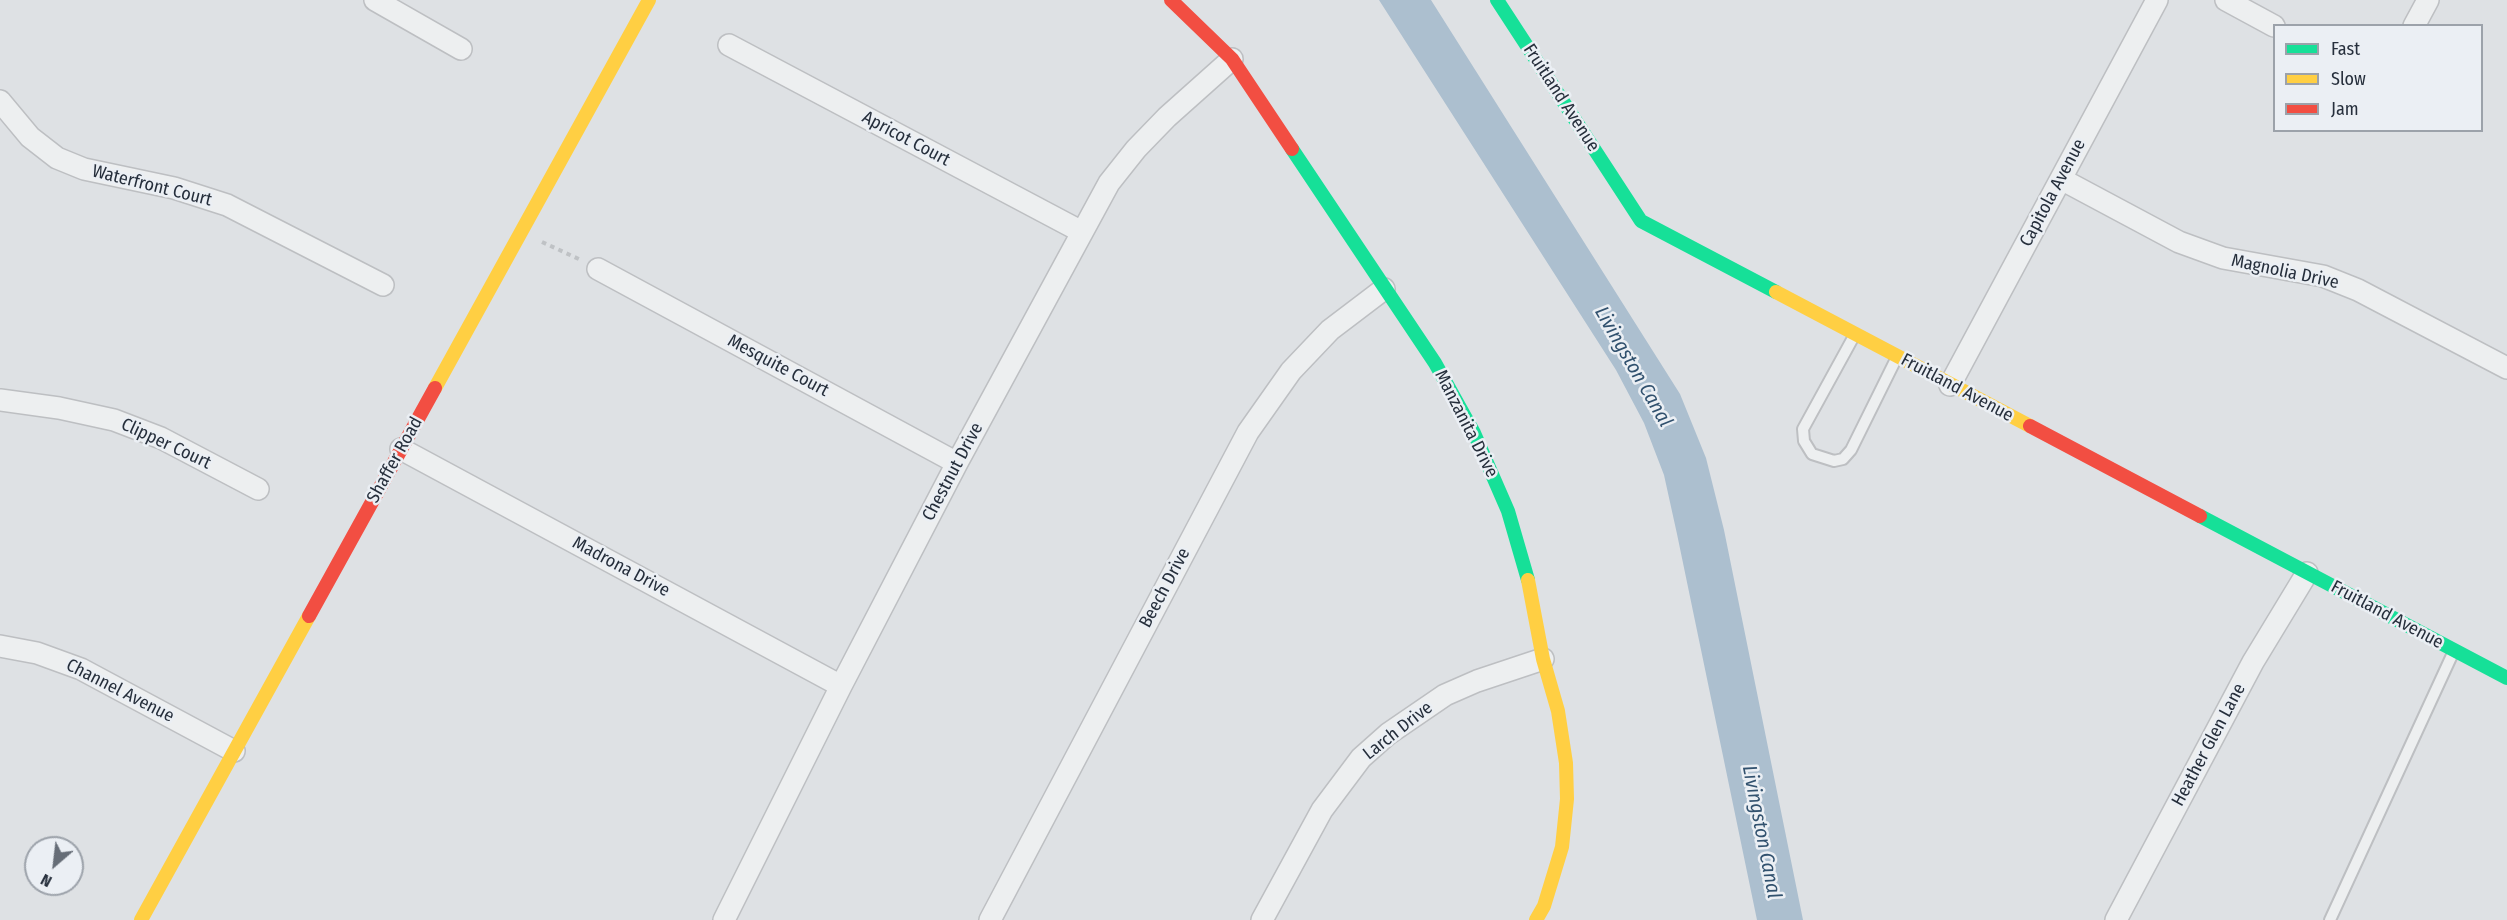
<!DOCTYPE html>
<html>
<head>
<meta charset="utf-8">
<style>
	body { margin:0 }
	#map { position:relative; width:2507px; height:920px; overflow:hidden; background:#dee1e4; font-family:"Fira Sans Condensed",sans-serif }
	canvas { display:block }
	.legend { position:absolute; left:2273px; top:24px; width:210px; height:108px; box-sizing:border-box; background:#ebeff4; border:2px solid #9ca2aa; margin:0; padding:8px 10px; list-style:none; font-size:18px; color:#262f3c }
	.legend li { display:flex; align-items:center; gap:12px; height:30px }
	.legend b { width:30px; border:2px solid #9ca2aa }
	.north { position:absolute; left:24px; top:836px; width:60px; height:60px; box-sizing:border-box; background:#ebeff4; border:2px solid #9ca2aa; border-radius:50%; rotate:208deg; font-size:16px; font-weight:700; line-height:24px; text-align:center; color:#262f3c }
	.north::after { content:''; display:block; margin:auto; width:21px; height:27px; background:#666d77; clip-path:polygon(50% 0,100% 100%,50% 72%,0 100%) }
</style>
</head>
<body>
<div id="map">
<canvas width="2507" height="920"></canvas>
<ul class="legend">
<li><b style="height:8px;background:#16e098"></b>Fast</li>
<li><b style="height:8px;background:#ffcf43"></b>Slow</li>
<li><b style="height:8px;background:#f24e42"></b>Jam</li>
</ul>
<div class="north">N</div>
</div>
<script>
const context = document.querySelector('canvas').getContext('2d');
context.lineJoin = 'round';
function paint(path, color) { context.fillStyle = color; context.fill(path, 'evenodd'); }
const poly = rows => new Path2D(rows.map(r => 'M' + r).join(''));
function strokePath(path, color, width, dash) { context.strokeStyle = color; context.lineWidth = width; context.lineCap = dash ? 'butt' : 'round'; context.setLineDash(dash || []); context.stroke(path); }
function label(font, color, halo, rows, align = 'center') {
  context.font = font + ' "Fira Sans Condensed",sans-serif'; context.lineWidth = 5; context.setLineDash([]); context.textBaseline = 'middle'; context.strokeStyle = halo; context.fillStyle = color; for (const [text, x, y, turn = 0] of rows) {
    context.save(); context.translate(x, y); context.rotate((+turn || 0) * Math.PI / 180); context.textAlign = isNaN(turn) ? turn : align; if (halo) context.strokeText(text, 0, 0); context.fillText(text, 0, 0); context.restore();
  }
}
paint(poly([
	[1379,0,1431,0,1680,394,1706,458,1724,530,1803,920,1757,920,1677,534,1664,475,1644,423,1616,370]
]), '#acbfcf');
const lane = poly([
	[1854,336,1803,429,1804,441,1812,454,1834,461,1843,459,1851,450,1897,357],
	[2330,920,2453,653]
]);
const street = poly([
	[375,0,461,49],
	[2226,0,2274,26],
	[2414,26,2428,0],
	[729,45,1082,232],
	[0,101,30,137,57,158,84,169,174,188,227,205,383,285],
	[2061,179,2179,242,2223,258,2323,276,2358,290,2507,368],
	[598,269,957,463],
	[1950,385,2157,0],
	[0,400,59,408,114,420,161,438,258,489],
	[401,449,841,686],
	[0,646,37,653,81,669,234,751],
	[724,920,841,686,957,463,1109,183,1136,149,1167,117,1232,59],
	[990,920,1248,432,1291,371,1330,330,1384,289],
	[1262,920,1322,810,1361,758,1388,734,1445,695,1477,681,1543,659],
	[2116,920,2253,662,2307,573]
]);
strokePath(lane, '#bdbfc2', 14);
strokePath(street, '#bdbfc2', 24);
strokePath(poly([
	[542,242,581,260]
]), '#bfc2c5', 4, [4.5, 4.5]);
strokePath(lane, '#edeff0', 10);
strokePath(street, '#edeff0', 21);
strokePath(poly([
	[1497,0,1641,221,1776,292],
	[1292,149,1435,363,1474,433,1508,511,1528,580],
	[2200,516,2507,678]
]), '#16e098', 14);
strokePath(poly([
	[1776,292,2030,426],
	[435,388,649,0],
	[1528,580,1543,659,1558,711,1566,763,1567,799,1562,847,1544,906,1536,920],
	[141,920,309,616]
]), '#ffcf43', 14);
strokePath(poly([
	[1171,0,1232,59,1292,149],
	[2030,426,2200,516],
	[309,616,435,388]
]), '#f24e42', 14);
label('18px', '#262f3c', '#ebeff4', [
	["Fruitland Avenue",1561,98,57],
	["Apricot Court",906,139,28],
	["Waterfront Court",152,186,14],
	["Capitola Avenue",2053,193,-62],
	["Magnolia Drive",2285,272,12],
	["Mesquite Court",778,366,28],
	["Fruitland Avenue",1957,388,28],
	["Manzanita Drive",1466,424,63],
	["Clipper Court",166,444,25],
	["Shaffer Road",395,460,-61],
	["Chestnut Drive",953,472,-62],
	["Madrona Drive",621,567,28],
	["Beech Drive",1165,588,-62],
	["Fruitland Avenue",2387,615,28],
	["Channel Avenue",120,691,27],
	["Larch Drive",1398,731,-38],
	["Heather Glen Lane",2209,745,-62]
]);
label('italic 20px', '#31516e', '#ebeff4', [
	["Livingston Canal",1633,367,60],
	["Livingston Canal",1761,832,79]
]);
</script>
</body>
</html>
